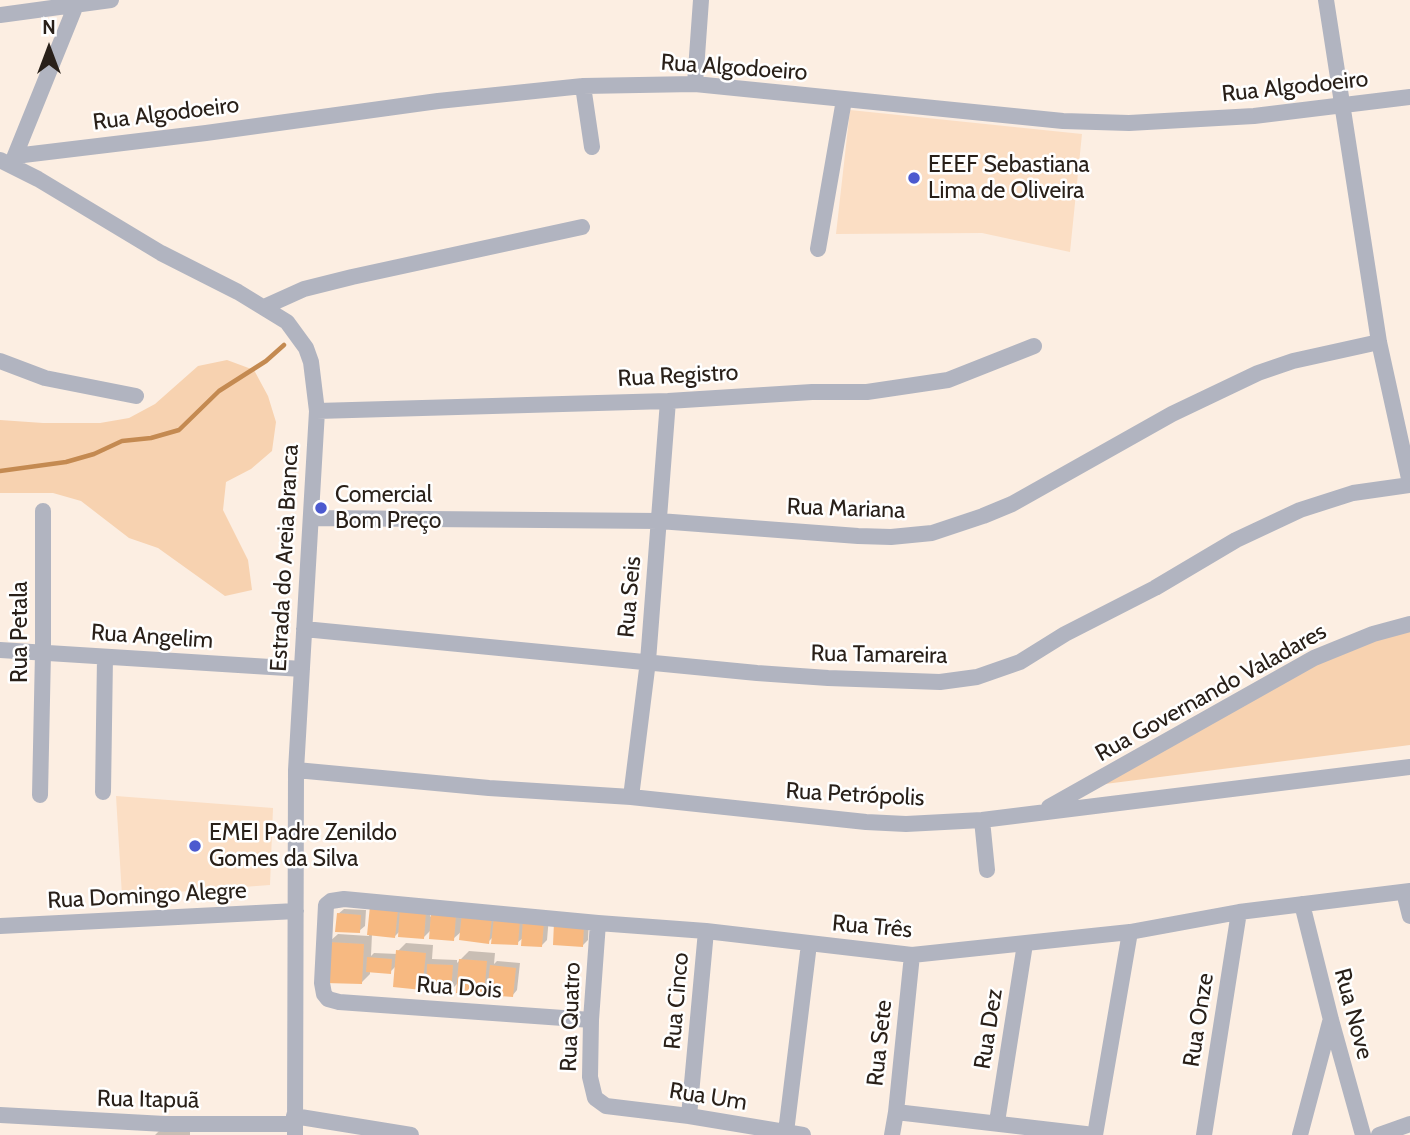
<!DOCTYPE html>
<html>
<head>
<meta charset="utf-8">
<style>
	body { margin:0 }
	#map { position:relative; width:1410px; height:1135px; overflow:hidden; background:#fceee2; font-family:Cabin,sans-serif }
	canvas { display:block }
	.north { position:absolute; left:14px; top:14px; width:70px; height:70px; -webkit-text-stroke:5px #fff; paint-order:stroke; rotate:0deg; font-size:19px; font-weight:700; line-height:28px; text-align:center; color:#292019 }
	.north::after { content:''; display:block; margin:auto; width:24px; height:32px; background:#292019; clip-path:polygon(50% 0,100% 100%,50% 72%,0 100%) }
</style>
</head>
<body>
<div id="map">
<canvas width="1410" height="1135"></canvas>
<div class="north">N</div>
</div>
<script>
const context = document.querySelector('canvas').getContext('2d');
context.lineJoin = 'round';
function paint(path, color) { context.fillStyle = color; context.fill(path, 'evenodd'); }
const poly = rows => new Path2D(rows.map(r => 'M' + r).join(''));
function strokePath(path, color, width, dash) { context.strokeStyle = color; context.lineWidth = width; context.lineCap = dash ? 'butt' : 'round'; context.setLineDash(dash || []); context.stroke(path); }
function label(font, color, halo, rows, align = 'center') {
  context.font = font + ' Cabin,sans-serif'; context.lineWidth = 5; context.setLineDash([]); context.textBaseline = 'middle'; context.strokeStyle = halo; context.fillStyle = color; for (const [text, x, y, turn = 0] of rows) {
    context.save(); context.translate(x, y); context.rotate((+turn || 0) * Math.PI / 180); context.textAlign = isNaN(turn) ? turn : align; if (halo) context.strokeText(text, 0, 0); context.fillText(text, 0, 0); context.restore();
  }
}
paint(poly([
	[850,110,1082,134,1070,252,982,233,836,234],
	[116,796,273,808,270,885,122,896]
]), '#fbdec4');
paint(poly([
	[227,360,254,370,268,396,276,422,272,451,251,469,226,482,223,510,248,560,252,590,225,596,158,548,129,538,81,501,53,493,0,493,0,420,43,423,100,423,129,418,155,404,198,366],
	[1410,625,1410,745,1066,789,1341,648]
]), '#f7d2b0');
paint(poly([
	[430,906,430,917,438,909,460,910,460,918,469,909,549,917,547,940,542,945,524,937,517,943,493,937,488,942,462,931,453,939,432,929,424,937,400,931,395,936,372,934,371,956,374,953,398,954,398,951,406,943,433,945,432,959,457,960,457,963,469,951,495,953,494,964,497,961,520,963,517,990,512,996,490,987,483,994,459,982,451,990,428,981,422,988,396,966,390,972,370,971,370,974,361,983,329,942,338,934,369,936,372,907],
	[344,909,366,910,365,926,359,931,338,914],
	[589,919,588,940,583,945,555,944],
	[160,1130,190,1131,190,1135,155,1135]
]), '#0003');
strokePath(poly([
	[0,471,66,462,94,454,122,441,151,438,179,430,219,391,266,361,284,345]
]), '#c48a51', 4.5);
paint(poly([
	[370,906,398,909,395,938,367,935],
	[400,909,426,911,424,939,398,937],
	[337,913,361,915,360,933,335,932],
	[431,913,456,915,454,941,429,939],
	[462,913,492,917,489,944,459,940],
	[494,917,520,919,518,945,491,944],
	[523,920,544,921,542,947,521,946],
	[554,922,584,923,583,947,553,945],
	[328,942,364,944,362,984,325,983],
	[396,950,426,953,422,990,393,987],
	[367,957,392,959,391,974,366,972],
	[459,959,487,961,484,995,456,993],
	[427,964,453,965,451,992,426,990],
	[490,965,516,968,513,997,487,995]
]), '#f7b981');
strokePath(poly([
	[1326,0,1379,342,1410,483],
	[0,15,111,0],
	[695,84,701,0],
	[583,86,592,147],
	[15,156,206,133,438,101,583,86,695,84,1063,121,1129,123,1254,116,1410,97],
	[0,160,38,179,161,253,238,292,287,322,306,348,311,362,317,411,296,770,295,1135],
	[12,163,78,0],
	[818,249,844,100],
	[264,307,304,289,352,277,582,227],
	[0,361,45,378,136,396],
	[317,411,668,401,812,392,867,392,948,380,1034,346],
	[311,518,659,521,858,536,891,537,932,533,983,516,1012,504,1172,414,1258,373,1293,361,1379,342],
	[304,629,757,673,828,678,940,682,977,677,1020,662,1065,634,1155,588,1236,540,1300,510,1353,493,1410,485],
	[0,650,302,669],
	[296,770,489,788,631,797,866,822,906,824,982,820,1410,767],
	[103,792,105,657],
	[40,795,43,652,43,511],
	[631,797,648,661,668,401],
	[1049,807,1314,658,1373,634,1410,624],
	[982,820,987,870],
	[1404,892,1410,916],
	[1302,904,1331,1020,1363,1135],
	[598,923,591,1020,590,1077,595,1098,606,1106,689,1116,803,1135],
	[0,926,296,911],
	[591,1020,339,1002,328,999,324,994,322,983,326,905,331,901,344,899,598,923,706,931,912,955,1130,932,1239,912,1410,891],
	[896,1112,1094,1135],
	[0,1115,165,1124,294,1124],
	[294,1116,411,1135],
	[689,1116,706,931],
	[997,1122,1025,944],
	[786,1132,809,944],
	[892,1135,896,1112,912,955],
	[1095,1135,1130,932],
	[1204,1135,1239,912],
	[1300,1135,1330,1022],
	[1379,1135,1410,1124]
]), '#b1b4c0', 16);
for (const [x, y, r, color] of [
	[914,178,7,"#4c5acf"],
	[321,508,7,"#4c5acf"],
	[195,846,7,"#4c5acf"]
]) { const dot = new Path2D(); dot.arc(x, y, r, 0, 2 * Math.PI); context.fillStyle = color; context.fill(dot); strokePath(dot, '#fff', 2.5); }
label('23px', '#292019', '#fff', [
	["Rua Algodoeiro",734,68,4],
	["Rua Algodoeiro",1295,87,-6],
	["Rua Algodoeiro",166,114,-7],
	["Rua Registro",678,376,-3],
	["Rua Mariana",846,509,2],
	["Estrada do Areia Branca",285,558,-87],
	["Rua Seis",630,597,-85],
	["Rua Petala",20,632,-90],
	["Rua Angelim",152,637,4],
	["Rua Tamareira",879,655,1],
	["Rua Governando Valadares",1211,693,-29],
	["Rua Petrópolis",855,795,3],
	["Rua Domingo Alegre",147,896,-3],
	["Rua Três",872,927,5],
	["Rua Dois",459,988,4],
	["Rua Cinco",677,1001,-85],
	["Rua Nove",1353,1014,75],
	["Rua Quatro",571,1017,-88],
	["Rua Onze",1199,1020,-81],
	["Rua Dez",989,1029,-81],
	["Rua Sete",880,1043,-84],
	["Rua Um",708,1097,9],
	["Rua Itapuã",148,1100,1]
]);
label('23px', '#292019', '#fff', [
	["EEEF Sebastiana",928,165],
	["Lima de Oliveira",928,191],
	["Comercial",335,495],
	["Bom Preço",335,521],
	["EMEI Padre Zenildo",209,833],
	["Gomes da Silva",209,859]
], 'left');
</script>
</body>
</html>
